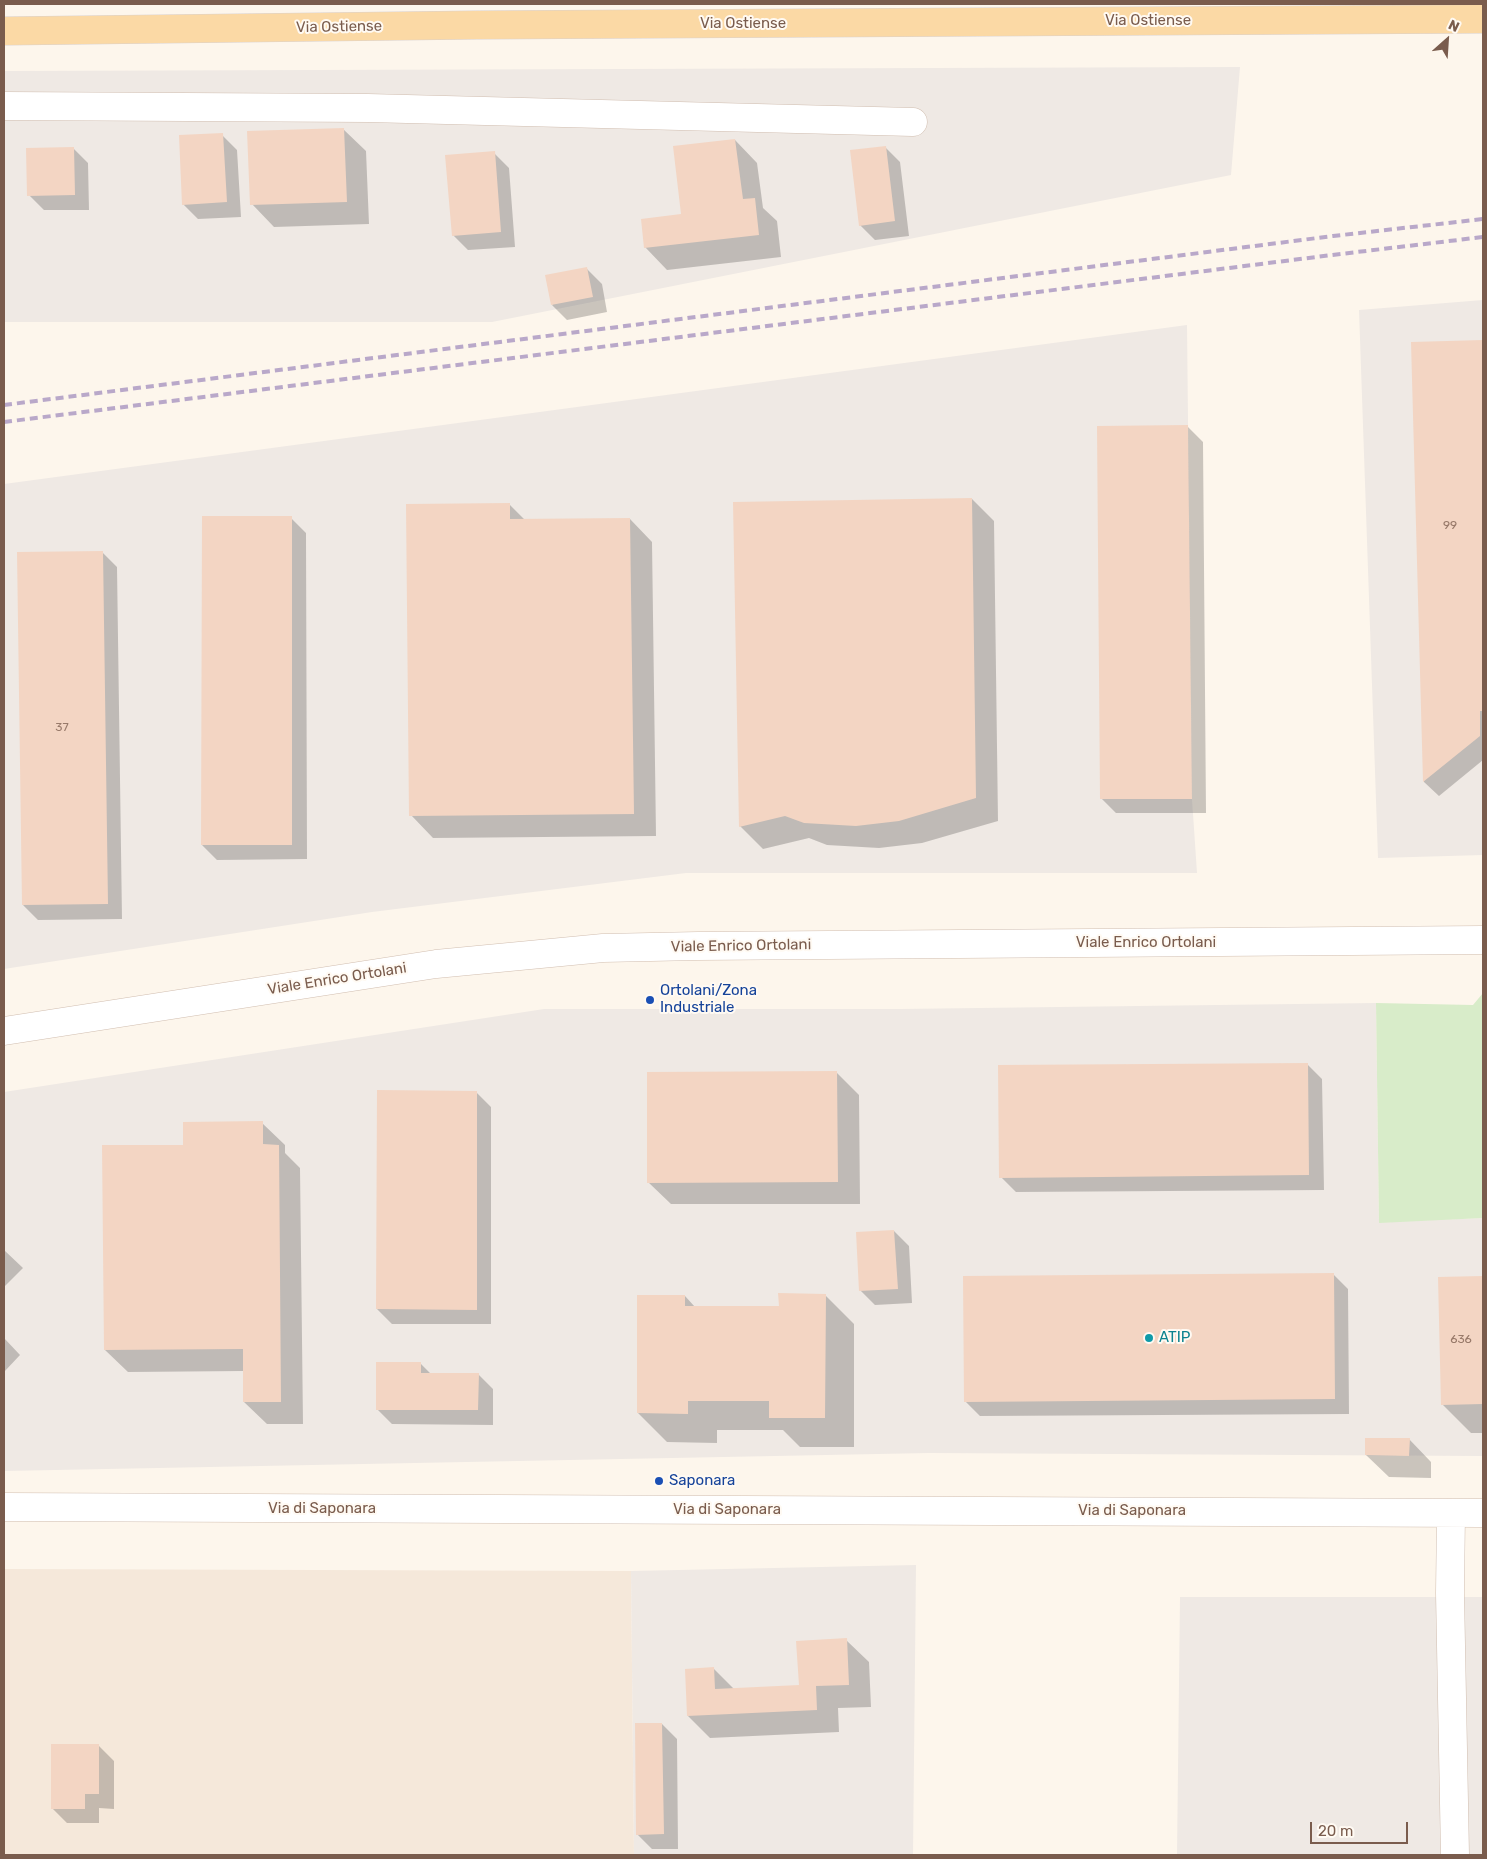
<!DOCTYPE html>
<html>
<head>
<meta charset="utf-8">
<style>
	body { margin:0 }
	#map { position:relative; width:1487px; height:1859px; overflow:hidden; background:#fdf6ec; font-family:Rubik,sans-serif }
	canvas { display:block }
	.frame { position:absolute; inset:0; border:5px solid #7a5c4d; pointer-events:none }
	.north { position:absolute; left:1422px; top:15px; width:50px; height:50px; -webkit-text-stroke:4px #fffaf3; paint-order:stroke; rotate:26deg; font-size:14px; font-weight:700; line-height:20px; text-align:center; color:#7a5c4d }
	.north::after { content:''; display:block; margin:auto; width:18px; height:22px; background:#7a5c4d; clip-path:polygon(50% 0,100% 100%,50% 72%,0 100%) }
	.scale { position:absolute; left:1310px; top:1822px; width:98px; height:22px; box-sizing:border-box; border:2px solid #7a5c4d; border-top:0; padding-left:6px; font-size:15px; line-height:18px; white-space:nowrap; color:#7a5c4d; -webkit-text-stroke:4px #fffaf3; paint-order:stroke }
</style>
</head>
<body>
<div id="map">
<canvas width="1487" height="1859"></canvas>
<div class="frame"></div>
<div class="north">N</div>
<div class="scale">20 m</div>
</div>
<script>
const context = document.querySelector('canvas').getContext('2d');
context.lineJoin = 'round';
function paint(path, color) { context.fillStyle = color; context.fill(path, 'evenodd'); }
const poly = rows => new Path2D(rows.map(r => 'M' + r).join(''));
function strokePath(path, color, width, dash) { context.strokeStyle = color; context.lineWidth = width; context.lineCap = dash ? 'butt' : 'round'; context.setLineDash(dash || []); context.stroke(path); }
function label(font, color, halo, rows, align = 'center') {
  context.font = font + ' Rubik,sans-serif'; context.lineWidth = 4; context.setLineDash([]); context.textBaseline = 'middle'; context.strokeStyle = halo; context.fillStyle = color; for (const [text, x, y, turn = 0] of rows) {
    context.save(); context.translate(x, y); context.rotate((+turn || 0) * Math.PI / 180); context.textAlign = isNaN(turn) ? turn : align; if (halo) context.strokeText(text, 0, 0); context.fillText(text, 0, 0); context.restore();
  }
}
paint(poly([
	[4,1569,631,1571,634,1855,4,1855]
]), '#f5e8da');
paint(poly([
	[1240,67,1231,175,492,322,4,322,4,71],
	[1483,300,1483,855,1378,858,1359,310],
	[1187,325,1192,799,1197,873,686,873,372,912,4,969,4,484],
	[1376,1003,1379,1222,1483,1218,1483,1456,929,1453,4,1471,4,1092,544,1009,900,1009],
	[916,1565,913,1855,634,1855,631,1571],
	[1180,1597,1483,1597,1483,1855,1177,1855]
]), '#efe9e4');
paint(poly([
	[1483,993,1483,1218,1379,1223,1376,1003,1473,1005]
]), '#d8ecc9');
paint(poly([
	[343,129,366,151,369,224,274,227,252,204],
	[222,135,237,150,241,217,198,219,183,204],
	[735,140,757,163,763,208,777,221,781,257,667,270,645,247,682,215],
	[885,147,900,162,909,236,875,240,860,225],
	[73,148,88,163,89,210,44,210,29,195],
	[494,153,509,168,515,247,468,250,453,235],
	[587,269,602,284,607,312,567,320,552,305],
	[1483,342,1483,760,1439,796,1424,782,1413,343],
	[1188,427,1203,442,1206,813,1116,813,1101,798],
	[972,499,994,521,998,821,922,843,879,848,827,845,809,838,763,849,740,826],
	[510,505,525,520,630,519,652,542,656,836,433,838,411,815],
	[291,518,306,533,307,859,217,860,202,845],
	[102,552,117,567,122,919,38,920,23,905],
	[1307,1064,1322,1079,1324,1190,1016,1192,1001,1177],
	[837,1073,859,1095,860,1204,671,1204,648,1182],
	[476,1092,491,1107,491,1324,392,1324,377,1309],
	[262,1123,285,1145,285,1153,300,1168,303,1424,267,1424,244,1402,244,1371,128,1372,105,1350,184,1146],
	[894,1231,909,1246,912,1303,875,1305,860,1290],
	[4,1250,23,1268,4,1287],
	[1333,1274,1348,1289,1349,1414,980,1416,965,1401],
	[1439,1278,1483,1278,1483,1433,1471,1433,1442,1404],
	[825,1295,854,1324,854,1447,800,1447,783,1430,717,1430,717,1443,667,1442,638,1413,685,1296,695,1307,780,1307],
	[4,1338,20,1355,4,1372],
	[421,1364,431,1374,478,1374,493,1389,493,1425,392,1424,377,1409],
	[1409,1439,1431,1462,1431,1478,1389,1477,1366,1455],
	[846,1640,869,1662,871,1707,838,1708,839,1732,710,1738,688,1716,713,1668,734,1689,800,1686],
	[662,1724,677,1739,678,1849,652,1849,637,1834],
	[99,1746,114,1761,114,1809,99,1808,99,1823,67,1823,52,1808]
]), '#0003');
paint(poly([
	[344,128,347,202,250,205,247,131],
	[223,133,227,202,182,205,179,135],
	[735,139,743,199,755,198,759,235,644,248,641,219,681,214,673,146],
	[886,146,895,221,859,226,850,150],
	[74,147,75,195,27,196,26,148],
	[495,151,501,232,452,236,445,155],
	[587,267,593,297,551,305,545,275],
	[1483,340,1483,711,1480,711,1480,736,1423,782,1411,342],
	[1188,425,1192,799,1100,799,1097,426],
	[972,498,976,798,899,821,856,826,804,823,785,816,739,827,733,502],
	[510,503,510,519,630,518,634,814,409,816,406,504],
	[202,516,292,516,292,845,201,845],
	[103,551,108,904,22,905,17,552],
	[1308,1063,1309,1175,999,1178,998,1065],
	[837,1071,838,1182,647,1183,647,1072],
	[377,1090,477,1091,477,1310,376,1309],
	[263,1121,263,1144,279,1145,281,1402,243,1402,243,1349,104,1350,102,1145,183,1145,183,1122],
	[894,1230,898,1289,859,1291,856,1232],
	[1334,1273,1335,1399,964,1402,963,1276],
	[1483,1276,1483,1404,1441,1405,1438,1277],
	[778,1293,826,1294,825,1418,769,1418,769,1401,688,1401,688,1414,637,1413,637,1295,685,1295,685,1306,779,1306],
	[376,1362,421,1362,421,1373,479,1373,478,1410,376,1410],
	[1365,1438,1410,1438,1409,1456,1365,1455],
	[847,1638,849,1685,816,1686,817,1710,687,1716,685,1669,714,1667,715,1689,799,1685,796,1641],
	[635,1723,662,1723,664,1834,636,1835],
	[51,1744,99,1744,99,1794,85,1794,85,1809,51,1809]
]), '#f3d5c3');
const minor = poly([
	[4,106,368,108,913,122],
	[4,1031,436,964,603,948,698,946,1483,940],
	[4,1507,1483,1513],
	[1451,1513,1450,1593,1455,1855]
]);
const major = poly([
	[4,31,477,25,1483,19]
]);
strokePath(minor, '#d1beb0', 29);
strokePath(major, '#dad1cd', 29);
strokePath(minor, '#fff', 28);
strokePath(major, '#fbd9a5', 28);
strokePath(poly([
	[4,405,1333,236,1483,219],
	[4,422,1332,255,1483,237]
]), '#b9a8c9', 4, [8, 5]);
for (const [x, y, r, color] of [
	[650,1000,5,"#1a4fb4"],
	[1149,1338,5,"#0f9aa8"],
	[659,1481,5,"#1a4fb4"]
]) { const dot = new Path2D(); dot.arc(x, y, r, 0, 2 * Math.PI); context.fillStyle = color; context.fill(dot); strokePath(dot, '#fffaf3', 2); }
label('12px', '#987a6a', null, [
	["99",1450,526],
	["37",62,728],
	["636",1461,1340]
]);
label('15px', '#7a5c4d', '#fffaf3', [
	["Via Ostiense",1148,21],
	["Via Ostiense",743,24],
	["Via Ostiense",339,27,-1],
	["Viale Enrico Ortolani",1146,943],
	["Viale Enrico Ortolani",741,946,-1],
	["Viale Enrico Ortolani",337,979,-9],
	["Via di Saponara",322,1509],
	["Via di Saponara",727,1510],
	["Via di Saponara",1132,1511]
]);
label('15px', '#164399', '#fffaf3', [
	["Ortolani/Zona",660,991],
	["Industriale",660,1008],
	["Saponara",669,1481]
], 'left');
label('15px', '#0d838f', '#fffaf3', [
	["ATIP",1159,1338]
], 'left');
</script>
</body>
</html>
